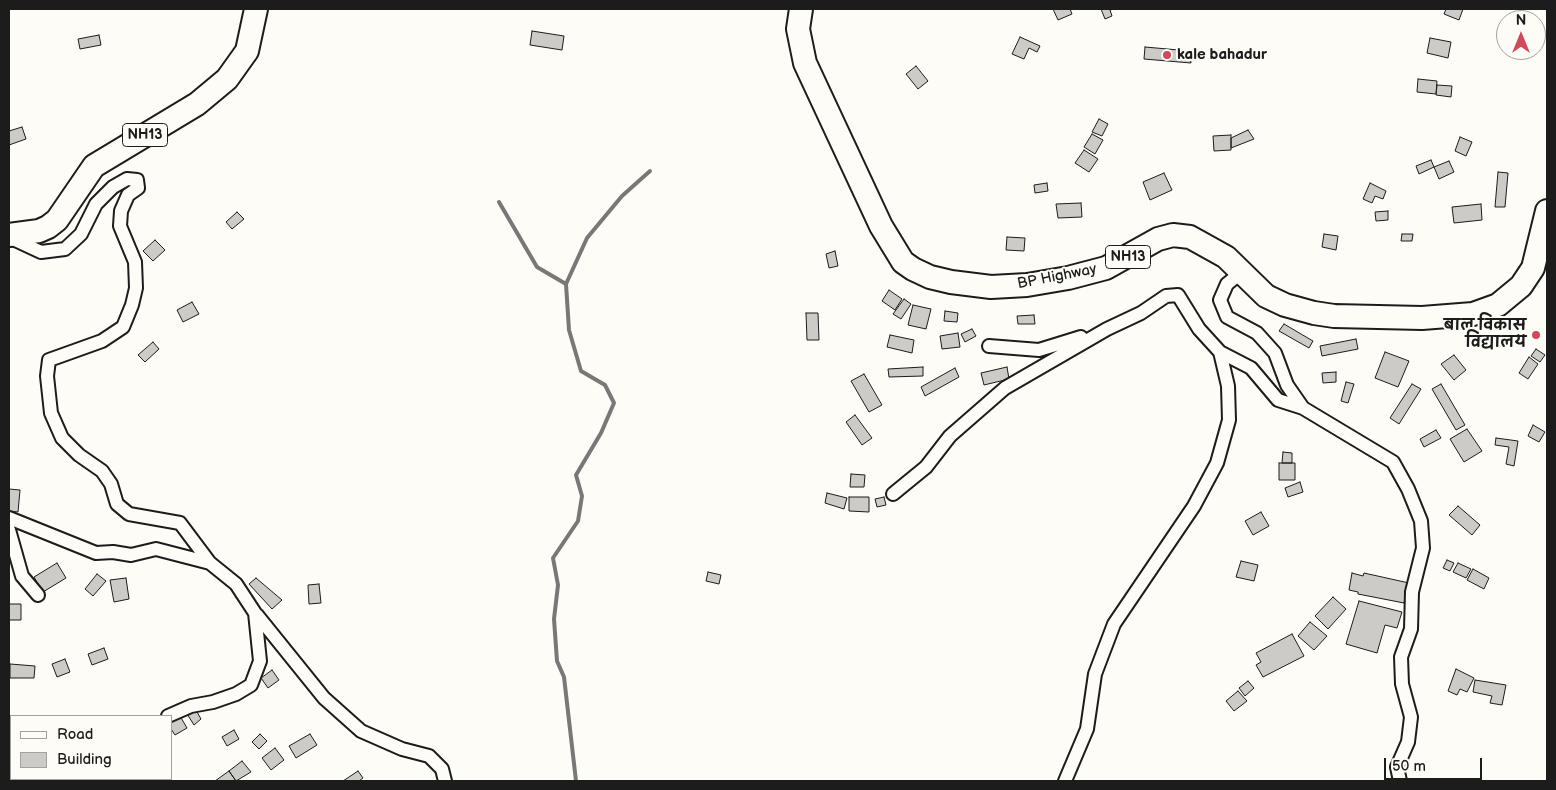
<!DOCTYPE html>
<html>
<head>
<meta charset="utf-8">
<style>
	body { margin:0 }
	#map { position:relative; width:1556px; height:790px; overflow:hidden; background:#fdfcf7; font-family:"Balsamiq Sans",sans-serif }
	canvas { display:block }
	.frame { position:absolute; inset:0; border:10px solid #1c1c1c; pointer-events:none }
	.legend { position:absolute; left:10px; top:715px; width:162px; height:65px; box-sizing:border-box; background:#fdfcf7; border:1px solid #a3a29f; margin:0; padding:6px 9px; list-style:none; font-size:15px; color:#1c1c1c }
	.legend li { display:flex; align-items:center; gap:10px; height:25px }
	.legend b { width:25px; border:1px solid #a3a29f }
	.north { position:absolute; left:1496px; top:10px; width:50px; height:50px; box-sizing:border-box; background:#fdfcf7; border:1px solid #a3a29f; border-radius:50%; rotate:0deg; font-size:14px; font-weight:700; line-height:20px; text-align:center; color:#1c1c1c }
	.north::after { content:''; display:block; margin:auto; width:18px; height:22px; background:#d1495b; clip-path:polygon(50% 0,100% 100%,50% 72%,0 100%) }
	.scale { position:absolute; left:1384px; top:758px; width:98px; height:22px; box-sizing:border-box; border:2px solid #1c1c1c; border-top:0; padding-left:6px; font-size:15px; line-height:18px; white-space:nowrap; color:#1c1c1c; -webkit-text-stroke:4px #fdfcf7; paint-order:stroke }
</style>
</head>
<body>
<div id="map">
<canvas width="1556" height="790"></canvas>
<div class="frame"></div>
<ul class="legend">
<li><b style="height:6px;background:#fdfcf7"></b>Road</li>
<li><b style="height:14px;background:#cccbc8"></b>Building</li>
</ul>
<div class="north">N</div>
<div class="scale">50 m</div>
</div>
<script>
const context = document.querySelector('canvas').getContext('2d');
context.lineJoin = 'round';
const poly = rows => new Path2D(rows.map(r => 'M' + r).join(''));
function strokePath(path, color, width, dash) { context.strokeStyle = color; context.lineWidth = width; context.lineCap = dash ? 'butt' : 'round'; context.setLineDash(dash || []); context.stroke(path); }
function paint(path, color) { context.fillStyle = color; context.fill(path, 'evenodd'); }
function label(font, color, halo, rows, align = 'center') {
  context.font = font + ' "Balsamiq Sans","Playpen Sans Deva",sans-serif'; context.lineWidth = 4; context.setLineDash([]); context.textBaseline = 'middle'; context.strokeStyle = halo; context.fillStyle = color; for (const [text, x, y, turn = 0] of rows) {
    context.save(); context.translate(x, y); context.rotate((+turn || 0) * Math.PI / 180); context.textAlign = isNaN(turn) ? turn : align; if (halo) context.strokeText(text, 0, 0); context.fillText(text, 0, 0); context.restore();
  }
}
strokePath(poly([
	[499,202,537,267,566,284],
	[576,781,564,677,557,661,554,619,558,585,553,558,578,521,582,496,576,475,601,433,614,403,605,385,581,371,569,330,566,284,587,238,622,196,650,171]
]), '#797876', 4);
const building = poly([
	[1053,9,1070,9,1072,14,1058,20,1053,9],
	[1101,9,1114,9,1110,10,1112,16,1105,19,1101,9],
	[1446,9,1463,9,1459,20,1444,14,1446,9],
	[532,31,564,36,562,50,530,45,532,31],
	[99,35,101,45,80,49,78,39,99,35],
	[1020,37,1040,46,1037,52,1029,48,1024,59,1012,54,1020,37],
	[1430,38,1451,42,1448,58,1427,53,1430,38],
	[1145,47,1190,51,1191,63,1144,59,1145,47],
	[916,66,928,81,918,89,906,74,916,66],
	[1418,79,1437,81,1436,94,1417,92,1418,79],
	[1437,85,1452,86,1451,97,1436,95,1437,85],
	[1099,119,1108,124,1102,136,1092,132,1099,119],
	[22,127,26,139,9,145,9,131,22,127],
	[1248,130,1254,139,1231,148,1231,138,1248,130],
	[1092,134,1103,140,1095,154,1084,147,1092,134],
	[1231,135,1231,150,1214,151,1213,136,1231,135],
	[1460,137,1472,142,1466,156,1455,151,1460,137],
	[1084,150,1098,159,1089,172,1075,163,1084,150],
	[1431,160,1434,167,1419,174,1416,166,1431,160],
	[1449,161,1454,172,1439,179,1434,167,1449,161],
	[1498,172,1508,173,1505,207,1495,207,1498,172],
	[1164,173,1172,190,1150,200,1143,182,1164,173],
	[1047,183,1048,191,1035,193,1034,185,1047,183],
	[1370,183,1386,191,1383,199,1375,196,1372,203,1363,199,1370,183],
	[1081,203,1082,217,1058,218,1056,204,1081,203],
	[1481,204,1482,220,1454,223,1452,207,1481,204],
	[1388,211,1388,220,1376,221,1375,212,1388,211],
	[237,212,244,219,232,229,226,222,237,212],
	[1324,234,1338,236,1336,250,1322,247,1324,234],
	[1402,234,1413,234,1412,241,1401,241,1402,234],
	[1007,237,1025,238,1024,251,1006,250,1007,237],
	[155,240,165,250,153,261,143,251,155,240],
	[835,251,838,266,829,268,826,254,835,251],
	[889,290,902,299,895,310,882,301,889,290],
	[904,299,911,304,901,319,893,314,904,299],
	[192,302,199,314,183,322,177,310,192,302],
	[913,305,931,309,926,329,908,325,913,305],
	[945,311,958,313,957,322,944,321,945,311],
	[806,313,818,313,819,340,807,340,806,313],
	[1034,315,1035,324,1018,324,1017,316,1034,315],
	[1284,324,1313,341,1309,348,1279,331,1284,324],
	[972,329,976,336,965,342,961,334,972,329],
	[958,333,960,347,942,349,940,336,958,333],
	[890,335,914,340,912,353,887,347,890,335],
	[1356,339,1358,349,1322,356,1320,346,1356,339],
	[153,342,159,349,145,362,138,355,153,342],
	[1536,349,1545,355,1540,362,1531,356,1536,349],
	[1385,352,1409,361,1398,387,1375,378,1385,352],
	[1454,355,1466,370,1454,380,1441,364,1454,355],
	[1529,357,1538,364,1528,379,1519,373,1529,357],
	[923,367,923,376,889,377,888,369,923,367],
	[1007,367,1009,379,984,385,981,373,1007,367],
	[955,368,959,377,925,396,921,387,955,368],
	[1336,372,1336,382,1323,383,1322,373,1336,372],
	[864,374,882,405,869,412,851,381,864,374],
	[1346,382,1354,384,1348,403,1341,401,1346,382],
	[1412,384,1421,389,1399,424,1390,418,1412,384],
	[1441,384,1465,425,1456,430,1432,389,1441,384],
	[855,415,872,438,862,445,846,422,855,415],
	[1533,425,1545,432,1539,442,1528,436,1533,425],
	[1467,429,1482,451,1464,462,1450,439,1467,429],
	[1436,430,1441,438,1424,447,1420,439,1436,430],
	[1496,438,1518,441,1514,466,1506,464,1509,447,1495,445,1496,438],
	[1283,452,1292,453,1292,463,1282,463,1283,452],
	[1279,463,1295,463,1295,480,1279,480,1279,463],
	[851,474,865,475,864,487,850,487,851,474],
	[1300,482,1303,492,1288,497,1285,488,1300,482],
	[9,489,20,490,18,512,9,511,9,489],
	[827,493,847,498,844,509,825,503,827,493],
	[849,497,869,497,869,512,849,511,849,497],
	[884,497,886,505,877,507,875,499,884,497],
	[1458,506,1480,525,1472,535,1449,515,1458,506],
	[1261,512,1269,526,1253,535,1245,521,1261,512],
	[1447,560,1454,563,1450,571,1443,568,1447,560],
	[1241,561,1258,565,1254,581,1236,577,1241,561],
	[57,563,66,578,43,592,34,577,57,563],
	[1458,563,1471,569,1466,578,1453,572,1458,563],
	[1473,569,1489,578,1484,589,1467,580,1473,569],
	[708,572,721,575,719,584,706,581,708,572],
	[1352,573,1363,576,1364,573,1409,583,1404,603,1358,594,1358,592,1349,590,1352,573],
	[97,574,106,581,93,596,85,589,97,574],
	[126,578,129,599,114,602,110,580,126,578],
	[256,578,282,600,272,609,249,584,256,578],
	[319,584,321,603,309,604,308,585,319,584],
	[1333,597,1346,609,1328,629,1315,616,1333,597],
	[1359,601,1402,612,1397,628,1385,625,1377,653,1346,644,1359,601],
	[9,604,21,604,21,620,9,620,9,604],
	[1310,622,1327,636,1314,650,1298,636,1310,622],
	[1292,634,1304,656,1263,677,1256,665,1261,662,1256,653,1292,634],
	[104,648,108,659,92,665,88,654,104,648],
	[65,659,70,672,57,677,52,664,65,659],
	[10,664,35,666,34,678,10,678,10,664],
	[1456,669,1474,678,1467,692,1460,689,1457,695,1448,691,1456,669],
	[272,670,279,680,268,688,261,678,272,670],
	[1475,680,1506,685,1502,705,1490,703,1492,696,1473,692,1475,680],
	[1248,681,1254,688,1245,696,1239,688,1248,681],
	[1238,691,1247,701,1234,711,1226,701,1238,691],
	[196,710,201,719,194,725,187,714,196,710],
	[180,716,187,728,175,735,171,729,171,721,180,716],
	[234,730,239,739,227,746,222,737,234,730],
	[260,734,267,741,259,749,252,742,260,734],
	[310,734,317,745,296,758,289,746,310,734],
	[275,748,284,760,271,770,262,758,275,748],
	[242,761,251,772,236,781,229,771,242,761],
	[229,771,236,781,215,781,229,771],
	[358,771,363,778,359,781,343,781,358,771],
	[97,779,126,779,127,781,98,781,97,779]
]);
paint(building, '#cccbc8');
strokePath(building, '#1c1c1c', 1);
const street = poly([
	[11,238,41,252,65,249,81,234,96,204,113,187,127,179,137,180,138,188,128,195,121,211,120,226,135,262,136,288,132,305,123,327,102,341,49,360,47,376,51,413,62,438,79,455,102,471,111,484,117,504,129,514,180,523,210,563,236,584,255,613,260,661,251,685,236,694,213,702,191,706,168,716],
	[1243,271,1227,284,1220,300,1227,317,1257,333,1275,353,1287,385,1303,408,1393,462,1408,489,1421,521,1423,548,1412,592,1411,629,1401,657,1402,684,1411,717,1408,742,1397,767,1400,781],
	[989,346,1039,350,1081,337],
	[893,494,926,467,950,436,1005,388,1107,329,1141,313,1166,296,1178,295,1199,329,1220,352,1251,368,1278,400,1303,408],
	[9,518,96,553,113,552,131,555,156,549,210,563],
	[9,530,22,576,38,595],
	[257,615,324,698,361,731,402,749,429,756,442,769,445,781],
	[1065,781,1087,729,1095,674,1114,624,1194,506,1217,463,1229,420,1228,386,1220,352]
]);
const highway = poly([
	[801,9,798,29,805,63,881,226,903,262,913,269,930,277,951,282,991,287,1027,285,1068,278,1106,268,1158,239,1173,235,1190,237,1226,257,1266,296,1285,305,1314,313,1334,316,1422,318,1473,314,1498,305,1521,286,1533,268,1547,211],
	[9,235,39,231,48,227,57,220,94,166,197,104,227,79,247,51,256,9]
]);
strokePath(street, '#1c1c1c', 16);
strokePath(highway, '#1c1c1c', 26);
strokePath(street, '#fdfcf7', 12);
strokePath(highway, '#fdfcf7', 22);
for (const [x, y, r, color] of [
	[1167,55,5,"#d1495b"],
	[1536,335,5,"#d1495b"]
]) { const dot = new Path2D(); dot.arc(x, y, r, 0, 2 * Math.PI); context.fillStyle = color; context.fill(dot); strokePath(dot, '#fdfcf7', 2); }
for (const [x, y, w] of [
	[145,135,45],
	[1128,257,45]
]) { const box = new Path2D(); box.roundRect(x - w / 2, y - 11.5, w, 23, 4); context.fillStyle = '#fdfcf7'; context.fill(box); strokePath(box, '#1c1c1c', 1); }
label('bold 14px', '#1c1c1c', null, [
	["NH13",145,135],
	["NH13",1128,257]
]);
label('bold 15px', '#1c1c1c', '#fdfcf7', [
	["kale bahadur",1177,55],
	["बाल विकास",1526,326,"right"],
	["विद्यालय",1526,343,"right"]
], 'left');
label('15px', '#1c1c1c', '#fdfcf7', [
	["BP Highway",1057,277,-11]
]);
</script>
</body>
</html>
